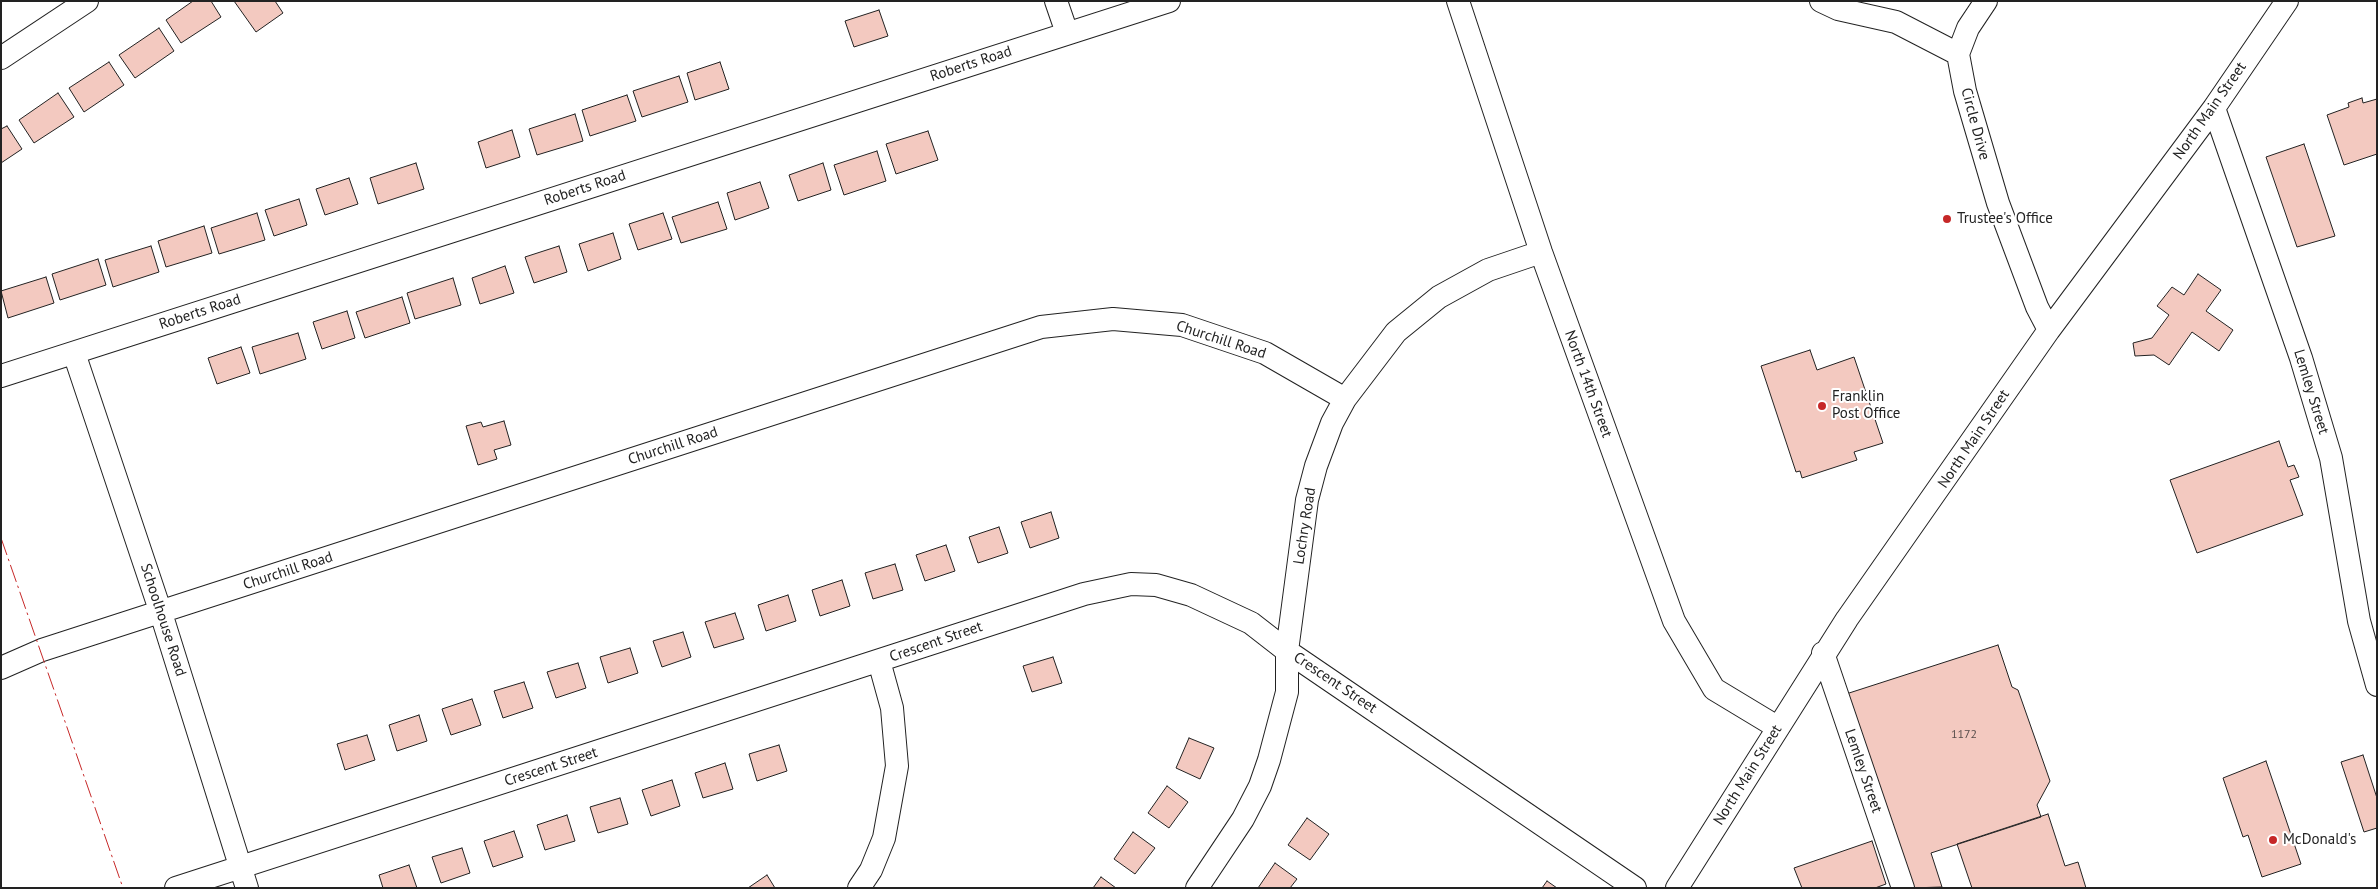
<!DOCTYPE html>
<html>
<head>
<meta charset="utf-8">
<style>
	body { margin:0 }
	#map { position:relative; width:2378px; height:889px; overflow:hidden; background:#fff; font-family:"PT Sans",sans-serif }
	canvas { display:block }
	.frame { position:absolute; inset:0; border:2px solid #222; pointer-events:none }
</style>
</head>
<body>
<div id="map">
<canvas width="2378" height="889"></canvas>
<div class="frame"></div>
</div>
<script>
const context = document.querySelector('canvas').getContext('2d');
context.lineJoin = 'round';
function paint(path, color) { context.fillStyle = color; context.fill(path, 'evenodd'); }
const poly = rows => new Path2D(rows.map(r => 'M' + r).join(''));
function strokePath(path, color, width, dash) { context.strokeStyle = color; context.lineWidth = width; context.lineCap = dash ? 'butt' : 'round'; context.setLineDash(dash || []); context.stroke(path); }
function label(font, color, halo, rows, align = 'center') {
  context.font = font + ' "PT Sans",sans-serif'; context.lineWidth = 4; context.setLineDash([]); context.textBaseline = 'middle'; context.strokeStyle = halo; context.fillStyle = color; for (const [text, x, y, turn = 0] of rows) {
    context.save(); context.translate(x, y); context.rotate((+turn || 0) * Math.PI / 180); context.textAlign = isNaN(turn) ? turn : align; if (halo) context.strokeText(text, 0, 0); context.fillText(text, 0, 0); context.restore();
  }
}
const building = poly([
	[193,1,211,1,221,17,181,43,166,20,193,1],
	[234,1,275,1,283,13,256,32,234,1],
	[879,10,888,36,854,47,845,21,879,10],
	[159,28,174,51,135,78,119,55,159,28],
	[109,62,124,85,84,112,69,88,109,62],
	[720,62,729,89,695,100,687,73,720,62],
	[679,76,688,102,642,117,633,91,679,76],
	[58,93,74,117,34,143,19,120,58,93],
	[627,95,636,121,590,136,582,110,627,95],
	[2362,98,2363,103,2377,99,2377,154,2344,165,2327,115,2349,107,2348,103,2362,98],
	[575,114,583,141,537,155,529,129,575,114],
	[7,126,22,149,1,163,1,129,7,126],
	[512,130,520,157,486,168,478,142,512,130],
	[928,131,938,160,896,174,886,144,928,131],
	[2304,144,2335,236,2297,247,2266,157,2304,144],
	[877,151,886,181,844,195,834,165,877,151],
	[416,163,424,189,378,204,370,178,416,163],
	[823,163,831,190,798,201,789,175,823,163],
	[349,178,358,204,325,215,316,189,349,178],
	[760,182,769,208,735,220,727,193,760,182],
	[299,199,307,225,274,236,265,210,299,199],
	[718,202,727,229,681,243,672,217,718,202],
	[257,213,265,240,219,254,211,228,257,213],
	[663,213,672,239,638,250,629,224,663,213],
	[204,226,212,253,166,267,158,241,204,226],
	[613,233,621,259,588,271,579,244,613,233],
	[151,246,159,272,113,287,105,260,151,246],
	[559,246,567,272,534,283,525,257,559,246],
	[98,259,106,285,60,300,52,274,98,259],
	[505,266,514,293,480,304,472,278,505,266],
	[2198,274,2221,290,2206,311,2233,330,2219,351,2192,332,2169,365,2154,355,2135,356,2133,343,2152,338,2169,315,2157,306,2172,287,2184,295,2198,274],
	[46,277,54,303,8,318,1,291,46,277],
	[453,278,461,305,415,319,407,293,453,278],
	[402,297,410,323,365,338,356,312,402,297],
	[347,311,355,338,322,349,313,322,347,311],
	[298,333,306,359,260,374,252,347,298,333],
	[241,347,250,373,217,384,208,358,241,347],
	[1810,350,1817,370,1854,357,1883,443,1854,452,1857,460,1802,478,1800,471,1796,472,1761,366,1810,350],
	[504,421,511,445,494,450,497,459,478,465,466,426,481,422,483,427,504,421],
	[2279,441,2288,467,2294,465,2299,477,2290,480,2303,515,2197,553,2170,480,2279,441],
	[1051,512,1059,538,1030,548,1021,522,1051,512],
	[999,527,1008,553,978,563,969,537,999,527],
	[946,545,955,571,925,581,916,555,946,545],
	[895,564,903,590,873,599,865,573,895,564],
	[842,580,850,606,820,616,812,590,842,580],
	[788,595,796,621,766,631,758,605,788,595],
	[735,613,744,639,714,648,705,622,735,613],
	[683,632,691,657,662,667,653,641,683,632],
	[1998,645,2012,687,2018,690,2050,781,2037,805,2041,817,1931,853,1942,887,1910,888,1846,694,1998,645],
	[630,648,638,673,608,683,600,657,630,648],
	[1053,657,1062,683,1032,692,1023,666,1053,657],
	[578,663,586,688,556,698,547,672,578,663],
	[524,682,533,708,503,718,494,691,524,682],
	[472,699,481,725,451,735,442,709,472,699],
	[419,715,427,741,397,751,389,725,419,715],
	[367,735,375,760,345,770,337,744,367,735],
	[1189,738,1214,748,1200,779,1176,768,1189,738],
	[779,745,787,771,757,781,749,754,779,745],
	[2363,755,2377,798,2377,828,2364,832,2341,762,2363,755],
	[2266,761,2301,864,2262,877,2248,835,2243,837,2223,778,2266,761],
	[725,763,733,789,703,798,695,773,725,763],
	[672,780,680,806,651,816,642,790,672,780],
	[1167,786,1188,802,1169,828,1148,813,1167,786],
	[620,798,628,824,598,833,590,807,620,798],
	[2048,814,2065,866,2078,862,2086,888,1972,888,1957,844,2048,814],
	[567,815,575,841,545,850,537,825,567,815],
	[1307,818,1329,834,1310,860,1288,845,1307,818],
	[514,831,523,857,493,867,484,841,514,831],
	[1133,832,1155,848,1135,874,1114,859,1133,832],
	[1872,841,1886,884,1875,888,1802,888,1794,868,1872,841],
	[462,848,470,873,441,883,432,857,462,848],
	[1275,863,1297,879,1290,888,1258,888,1275,863],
	[409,865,417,888,383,888,379,875,409,865],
	[767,875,775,888,748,888,767,875],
	[1101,877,1116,888,1093,888,1101,877],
	[1547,881,1557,888,1542,888,1547,881]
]);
paint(building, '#f3c9c0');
strokePath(building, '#222', 1);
const minor = poly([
	[1056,1,1067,33],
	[1458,1,1541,252,1674,621,1714,689,1777,727],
	[1821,1,1838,9,1896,22,1958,54],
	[1986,1,1968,28,1958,54,1965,91,1998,203,2037,307,2049,330],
	[1,58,87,1],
	[2214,108,2301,358,2331,458,2359,621,2377,685],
	[74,353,161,613,247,888],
	[1,376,1169,1],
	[1823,653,1903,888],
	[1,668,42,650,1041,327,1113,319,1182,325,1265,353,1345,399],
	[176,888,1084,594,1131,584,1156,585,1191,595,1251,623,1287,651,1635,888],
	[859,888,871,870,884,838,897,766,892,708,879,661],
	[1197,888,1243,819,1260,786,1269,760,1287,692,1287,651,1307,500,1316,466,1332,423,1345,399,1396,332,1439,297,1488,270,1541,252],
	[1677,888,1847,619,2049,330,2214,108,2287,1]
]);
strokePath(minor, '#222', 24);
strokePath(minor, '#fff', 22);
strokePath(poly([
	[1,538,123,888]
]), '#c62828', 1, [18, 4, 2.5, 4]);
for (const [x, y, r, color] of [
	[1947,219,5,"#c62828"],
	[1822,406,5,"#c62828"],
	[2273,840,5,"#c62828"]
]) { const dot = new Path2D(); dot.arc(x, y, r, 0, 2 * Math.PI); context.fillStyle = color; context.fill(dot); strokePath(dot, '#fff', 2); }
label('12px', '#564c4a', null, [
	["1172",1964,735]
]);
label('15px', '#222', '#fff', [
	["Roberts Road",971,64,-18],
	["North Main Street",2210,111,-55],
	["Circle Drive",1975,124,75],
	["Roberts Road",585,188,-18],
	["Roberts Road",200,312,-18],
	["Churchill Road",1221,340,18],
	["North 14th Street",1588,384,70],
	["Lemley Street",2311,392,73],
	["North Main Street",1974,439,-56],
	["Churchill Road",673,446,-18],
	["Lochry Road",1305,526,-81],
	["Churchill Road",288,571,-18],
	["Schoolhouse Road",163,620,72],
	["Crescent Street",936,642,-19],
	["Crescent Street",1335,683,34],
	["Crescent Street",551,767,-18],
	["Lemley Street",1863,771,71],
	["North Main Street",1748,775,-58]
]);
label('15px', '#222', '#fff', [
	["Trustee's Office",1957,219],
	["Franklin",1832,397],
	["Post Office",1832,414],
	["McDonald's",2283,840]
], 'left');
</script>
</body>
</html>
